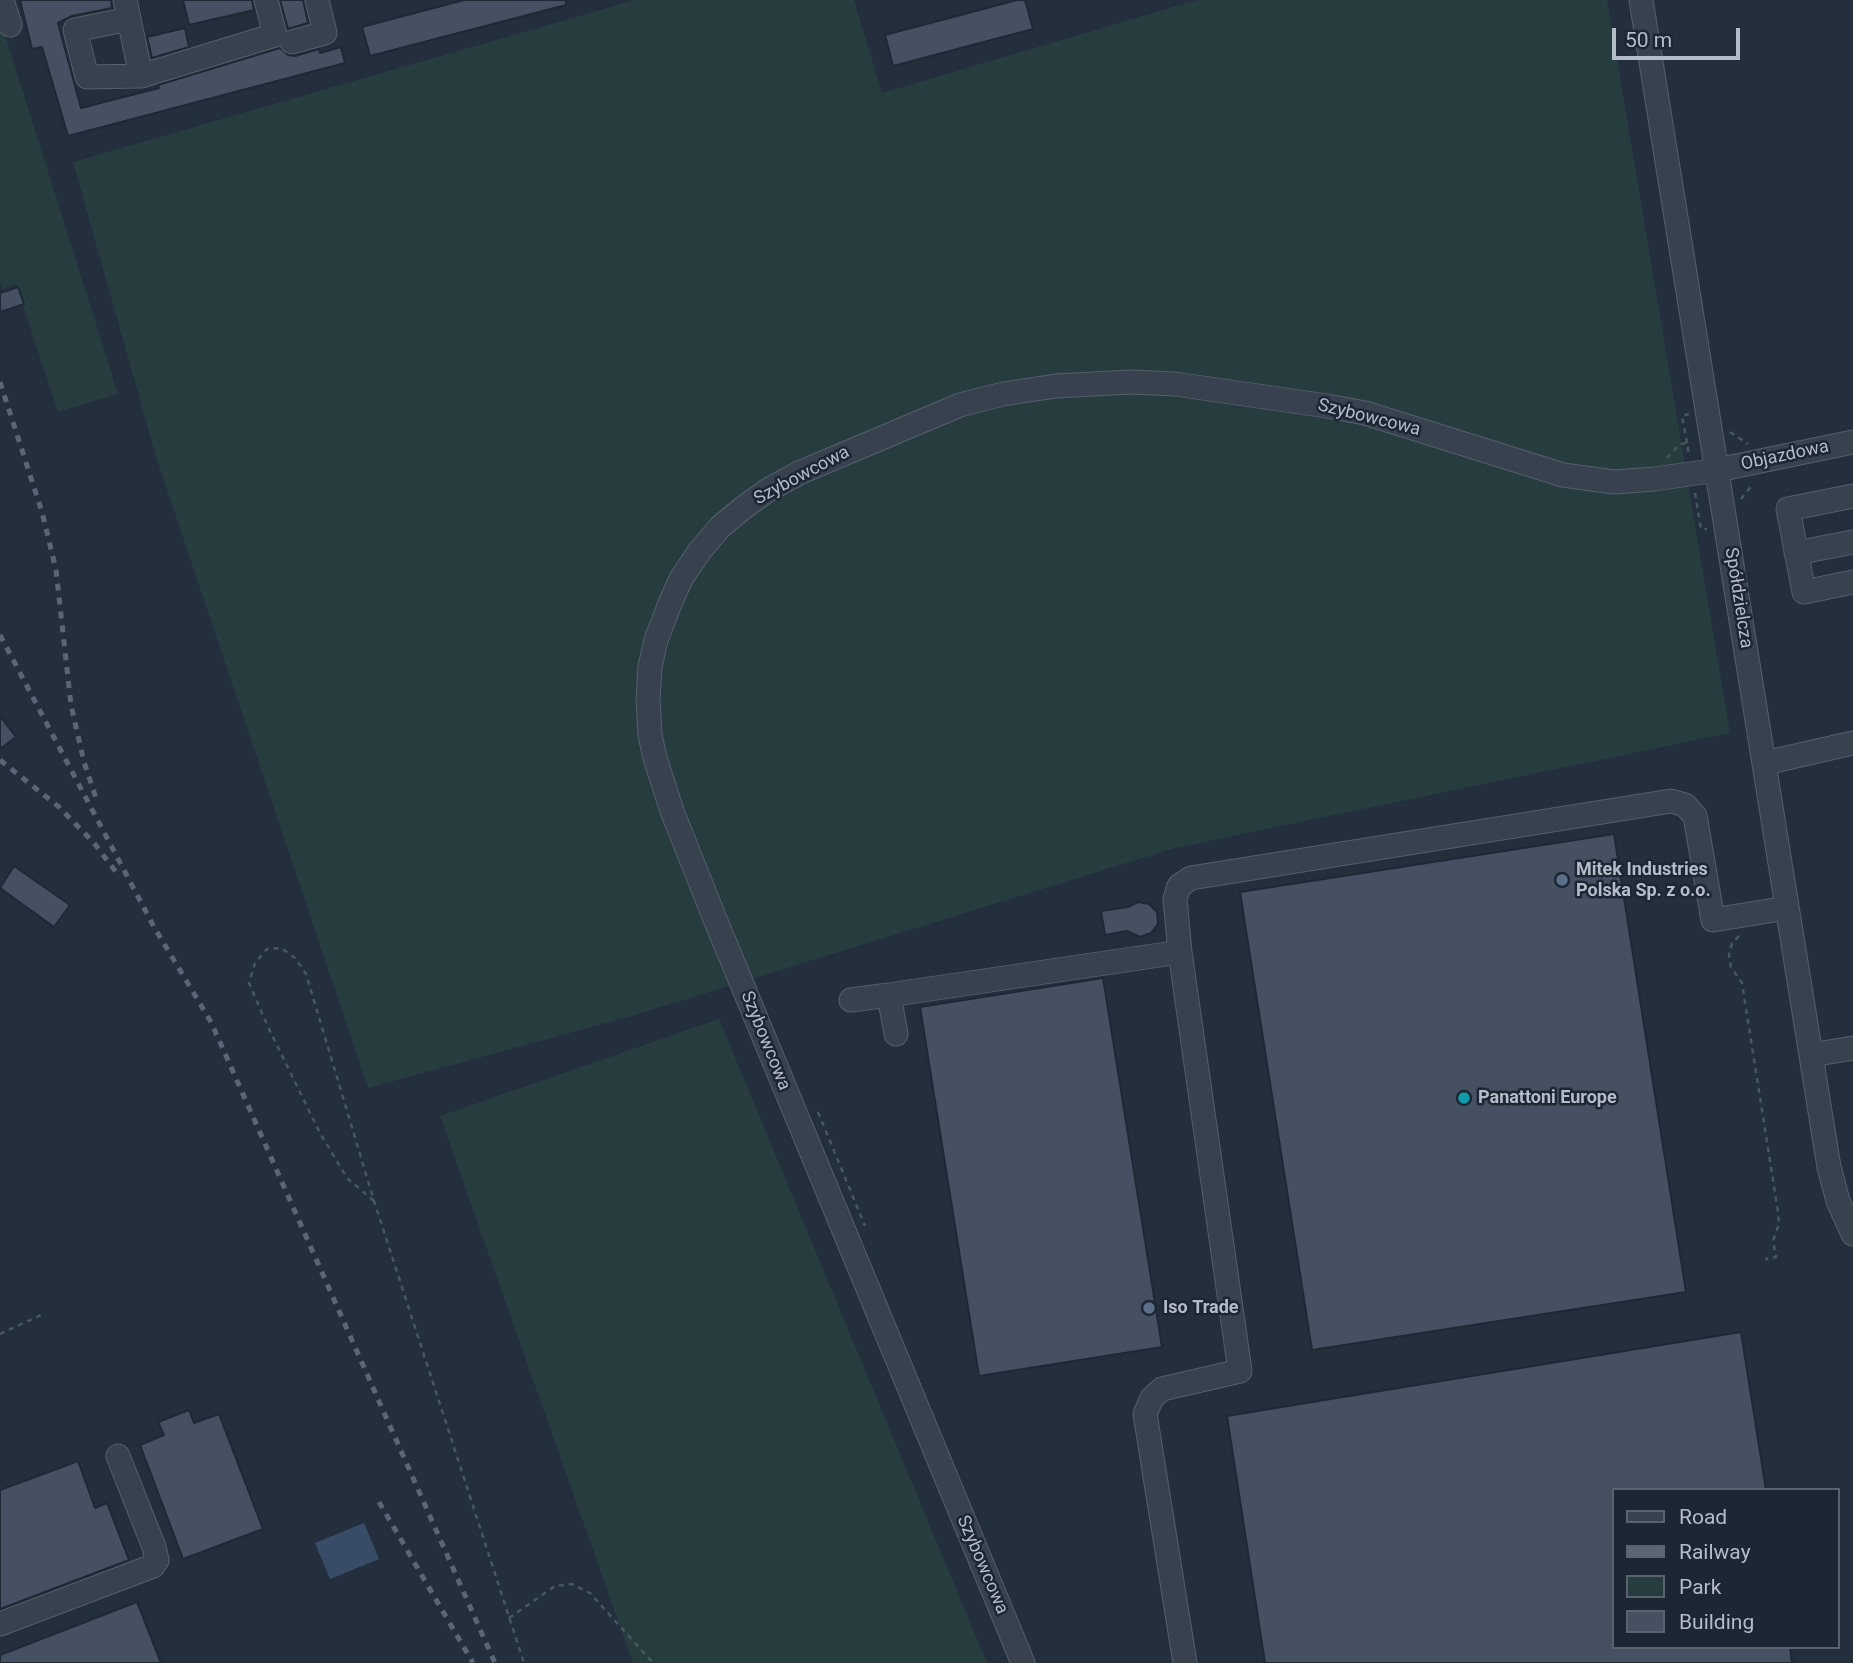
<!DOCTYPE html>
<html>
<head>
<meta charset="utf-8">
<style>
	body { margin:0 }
	#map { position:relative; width:1853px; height:1663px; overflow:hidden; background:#242f3e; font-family:Roboto,sans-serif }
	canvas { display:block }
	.legend { position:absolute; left:1612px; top:1488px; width:228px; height:161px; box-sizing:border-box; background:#1d2633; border:2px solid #59626f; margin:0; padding:9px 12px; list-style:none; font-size:21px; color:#b4bcc9 }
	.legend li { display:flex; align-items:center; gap:14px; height:35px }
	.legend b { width:35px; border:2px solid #59626f }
	.scale { position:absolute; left:1612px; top:28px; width:128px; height:32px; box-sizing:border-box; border:4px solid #b4bcc9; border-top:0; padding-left:9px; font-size:21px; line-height:24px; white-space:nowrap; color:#b4bcc9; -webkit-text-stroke:5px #1d2633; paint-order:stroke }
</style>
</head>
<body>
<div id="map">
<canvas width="1853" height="1663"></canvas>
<ul class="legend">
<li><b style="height:9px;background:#38414e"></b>Road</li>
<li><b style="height:9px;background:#5a6575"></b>Railway</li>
<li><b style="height:19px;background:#263c3f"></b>Park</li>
<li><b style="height:19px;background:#455162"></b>Building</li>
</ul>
<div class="scale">50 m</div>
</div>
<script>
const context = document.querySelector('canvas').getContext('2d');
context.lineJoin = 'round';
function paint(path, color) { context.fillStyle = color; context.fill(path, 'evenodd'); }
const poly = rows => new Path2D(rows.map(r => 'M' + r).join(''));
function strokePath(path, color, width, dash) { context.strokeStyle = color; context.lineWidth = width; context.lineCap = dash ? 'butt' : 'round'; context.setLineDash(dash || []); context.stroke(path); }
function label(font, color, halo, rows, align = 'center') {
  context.font = font + ' Roboto,sans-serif'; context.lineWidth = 5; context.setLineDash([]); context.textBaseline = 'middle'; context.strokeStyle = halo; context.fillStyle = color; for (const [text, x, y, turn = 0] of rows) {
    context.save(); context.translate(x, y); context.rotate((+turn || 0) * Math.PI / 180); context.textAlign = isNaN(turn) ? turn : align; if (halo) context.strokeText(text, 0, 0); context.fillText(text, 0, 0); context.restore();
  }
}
paint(poly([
	[635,0,854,0,882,93,1197,0,1607,0,1730,733,1175,848,632,1016,368,1088,156,457,73,162],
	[0,19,118,394,58,412,16,284,2,289,0,280],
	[719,1019,987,1663,633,1663,440,1116]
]), '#263c3f');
paint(poly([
	[364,1523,379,1559,330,1579,315,1543]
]), '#394c67');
const building = poly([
	[20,0,111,0,112,8,72,16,58,23,81,108,159,88,158,85,280,48,288,55,295,56,319,49,320,53,341,47,345,63,68,136,42,47,32,49,20,0],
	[183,0,252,0,254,10,189,25,183,0],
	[280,0,303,0,308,23,288,29,280,0],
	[464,0,566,0,566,5,370,56,362,27,464,0],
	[1017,0,1025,0,1033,29,893,66,885,35,1017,0],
	[185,28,189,47,152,58,147,37,185,28],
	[18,287,24,304,0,312,0,293,18,287],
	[0,716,16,737,0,749,0,716],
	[1614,834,1686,1292,1312,1350,1240,892,1614,834],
	[14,866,70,905,54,927,0,888,14,866],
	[1138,902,1149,904,1157,912,1158,924,1151,933,1140,937,1127,931,1105,935,1101,911,1128,907,1138,902],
	[1103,978,1162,1347,979,1376,920,1007,1103,978],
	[1741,1332,1766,1490,1613,1490,1613,1647,1790,1647,1792,1663,1265,1663,1227,1416,1741,1332],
	[189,1410,194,1423,219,1414,263,1529,183,1559,140,1445,164,1435,158,1422,189,1410],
	[78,1461,95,1508,107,1503,129,1560,0,1609,0,1490,78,1461],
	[137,1602,161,1663,0,1663,0,1655,137,1602]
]);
paint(building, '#455162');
strokePath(building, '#1f2835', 2);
const minor = poly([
	[2,0,10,25],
	[125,0,141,76],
	[1641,0,1829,1167,1838,1201,1853,1234],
	[129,19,75,30,87,77,141,76,275,35,266,0],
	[292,42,325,33,317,0],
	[1853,496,1788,509,1804,592,1853,582],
	[1796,553,1853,542],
	[1765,763,1853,743],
	[851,1000,889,995],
	[896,1034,889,995,1180,952],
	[1811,1055,1853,1048],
	[0,1624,153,1566,157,1560,154,1547,118,1456],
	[1023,1663,715,919,672,811,655,758,650,735,648,699,650,667,656,640,671,601,681,579,699,552,720,527,743,508,768,490,799,473,960,405,1003,394,1056,386,1131,382,1175,384,1327,406,1365,413,1563,475,1614,482,1655,479,1717,470,1853,442],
	[1185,1663,1145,1414,1152,1398,1162,1389,1240,1371,1180,952,1175,899,1179,886,1191,878,1671,801,1685,805,1695,816,1713,920,1787,908]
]);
strokePath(minor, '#565f6c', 25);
strokePath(poly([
	[1730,432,1748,444],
	[1687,443,1682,416,1689,414],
	[1667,458,1680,444,1687,443,1689,456],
	[1695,493,1701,529,1707,529],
	[1741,499,1752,485],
	[1739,936,1732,943,1729,955,1731,967,1742,983,1778,1212,1779,1224,1773,1241,1776,1257,1765,1259],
	[818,1112,865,1226],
	[374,1201,347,1178,320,1133,268,1027,249,983,255,963,267,949,281,948,295,958,306,974,374,1201,524,1663],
	[0,1334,41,1315],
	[509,1618,555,1586,572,1584,590,1593,653,1663]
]), '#44595c', 2.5, [5, 5]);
strokePath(minor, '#38414e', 23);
strokePath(poly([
	[0,382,42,512,56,570,71,705,84,762,96,798],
	[0,635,154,927,211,1022,495,1663],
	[0,760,59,807,94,843,116,872],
	[379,1502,473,1663]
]), '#5a6575', 5, [7, 7]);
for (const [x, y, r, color] of [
	[1562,880,7,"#5c6f8a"],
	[1464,1098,7,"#0f9aa8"],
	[1149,1308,7,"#5c6f8a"]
]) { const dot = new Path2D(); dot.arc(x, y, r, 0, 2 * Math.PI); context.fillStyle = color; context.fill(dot); strokePath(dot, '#1d2633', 2.5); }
label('18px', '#b4bcc9', '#1d2633', [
	["Szybowcowa",1369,418,14],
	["Objazdowa",1785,456,-12],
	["Szybowcowa",802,476,-28],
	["Spółdzielcza",1738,598,81],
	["Szybowcowa",765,1041,68],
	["Szybowcowa",982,1565,67]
]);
label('bold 18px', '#b4bcc9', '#1d2633', [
	["Mitek Industries",1576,870],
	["Polska Sp. z o.o.",1576,891],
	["Panattoni Europe",1478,1098],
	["Iso Trade",1163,1308]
], 'left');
</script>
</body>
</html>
